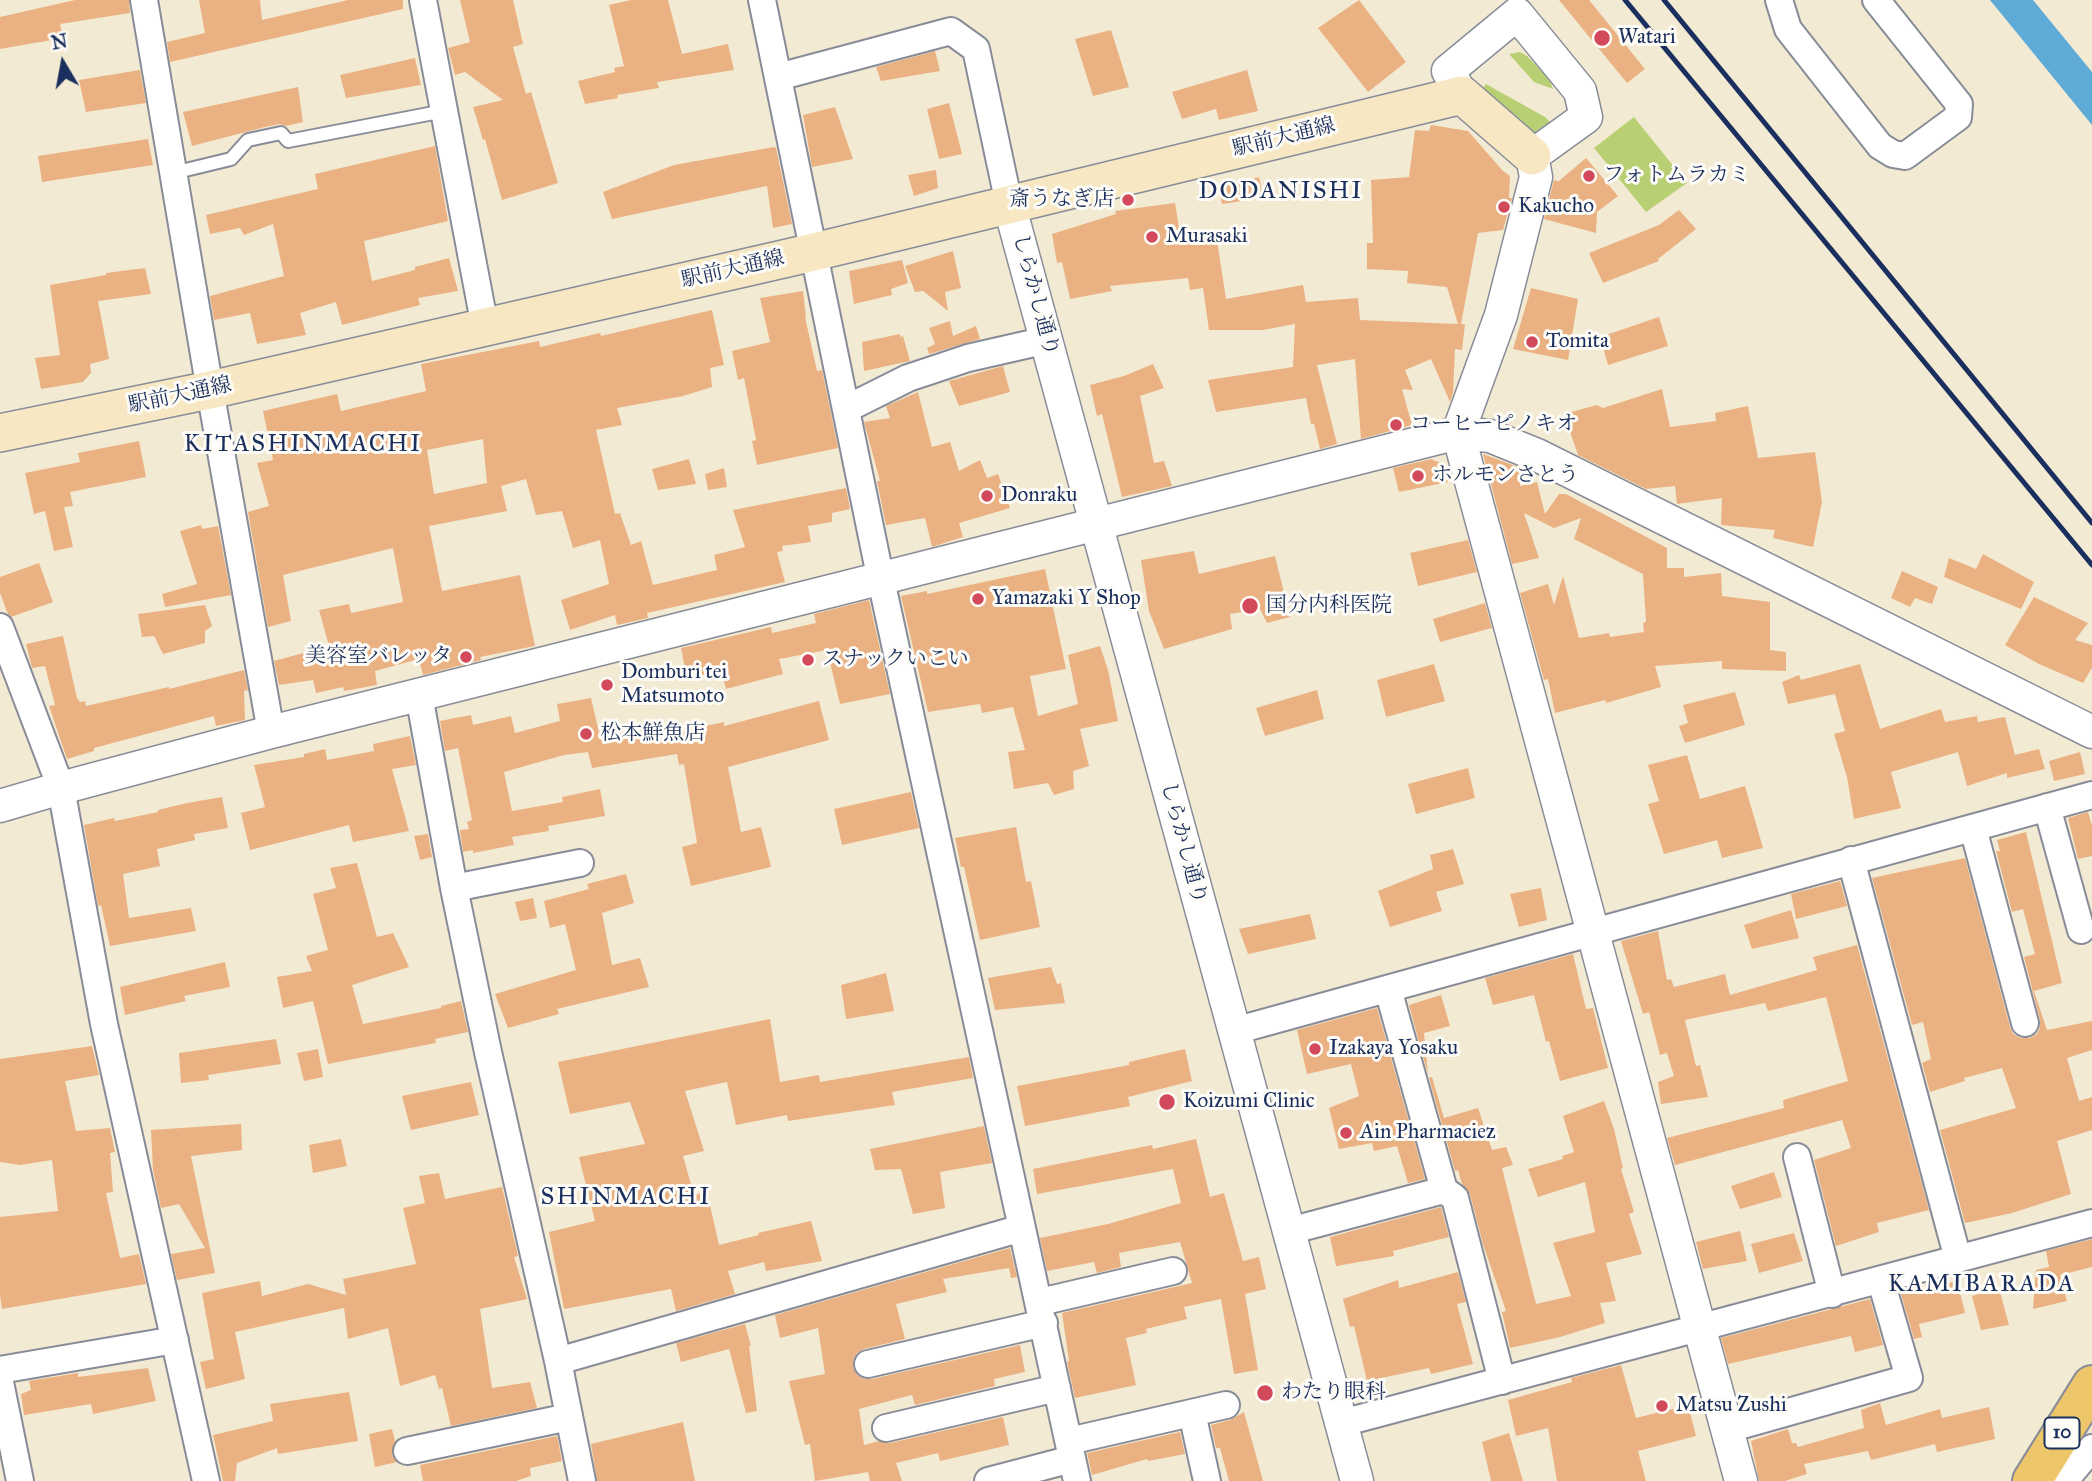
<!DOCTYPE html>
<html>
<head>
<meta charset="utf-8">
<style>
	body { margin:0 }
	#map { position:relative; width:2092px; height:1481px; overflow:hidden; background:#f3ead3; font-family:"IM FELL Great Primer",serif }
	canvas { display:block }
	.north { position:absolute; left:28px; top:28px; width:70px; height:70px; -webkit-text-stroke:5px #fdfcf7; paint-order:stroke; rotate:350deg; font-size:19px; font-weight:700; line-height:28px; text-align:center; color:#1b2f5e }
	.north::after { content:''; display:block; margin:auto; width:24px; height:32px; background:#1b2f5e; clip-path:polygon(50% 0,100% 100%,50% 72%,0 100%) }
</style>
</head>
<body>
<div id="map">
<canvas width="2092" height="1481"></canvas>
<div class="north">N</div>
</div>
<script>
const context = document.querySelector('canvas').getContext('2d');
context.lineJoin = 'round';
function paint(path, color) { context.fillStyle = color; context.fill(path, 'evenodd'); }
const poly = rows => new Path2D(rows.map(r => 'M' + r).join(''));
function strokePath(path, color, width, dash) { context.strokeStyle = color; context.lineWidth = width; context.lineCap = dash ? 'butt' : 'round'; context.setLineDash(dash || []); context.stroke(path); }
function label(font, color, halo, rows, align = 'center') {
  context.font = font + ' "IM FELL Great Primer","Noto Serif JP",serif'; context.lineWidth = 6; context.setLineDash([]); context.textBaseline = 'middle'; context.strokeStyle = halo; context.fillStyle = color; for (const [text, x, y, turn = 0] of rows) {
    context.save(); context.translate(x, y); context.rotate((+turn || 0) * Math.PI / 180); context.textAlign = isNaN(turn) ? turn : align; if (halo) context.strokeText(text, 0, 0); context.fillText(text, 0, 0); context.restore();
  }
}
paint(poly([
	[1520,52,1527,56,1549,79,1553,89,1534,82,1509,54],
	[1486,84,1545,117,1550,122,1551,127,1540,136,1522,137,1483,88],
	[1634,117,1687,183,1646,212,1594,148]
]), '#b8cf73');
paint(poly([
	[1990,0,2033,0,2092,72,2092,125]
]), '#5eabd7');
paint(poly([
	[75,0,129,0,130,13,60,24,63,38,0,49,0,17],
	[199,0,260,0,262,20,348,0,403,0,403,9,170,62,167,42,205,33],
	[460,0,513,0,523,44,513,47,526,94,531,92,558,183,502,200,485,139,483,140,473,107,503,100,465,72,455,75,448,48,470,42],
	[631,0,668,0,682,54,728,44,734,70,657,82,659,88,617,95,618,98,585,104,578,81,615,72,614,68,624,66,609,5],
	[1359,0,1406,62,1368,92,1318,28],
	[1559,0,1589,0,1645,69,1627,83],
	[1111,30,1129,87,1093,96,1075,39],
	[935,51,940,71,881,81,876,67],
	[415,58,421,85,346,98,340,75],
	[140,70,146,103,86,112,79,80],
	[1247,70,1258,111,1219,120,1216,109,1182,119,1172,92],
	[298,87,303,122,286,126,280,124,265,127,192,146,183,112],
	[949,103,962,154,939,159,927,109],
	[835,107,853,159,812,167,803,115],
	[1431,125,1468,131,1503,171,1510,176,1509,198,1512,198,1503,230,1478,233,1461,324,1465,324,1462,350,1455,349,1453,393,1450,402,1431,359,1405,370,1413,390,1402,389,1412,425,1361,439,1355,359,1317,365,1337,444,1320,449,1314,424,1311,424,1306,398,1216,412,1208,380,1293,367,1295,324,1263,330,1209,330,1203,288,1190,290,1188,278,1110,286,1112,291,1070,299,1062,262,1057,263,1052,234,1116,214,1115,211,1175,203,1181,240,1216,234,1226,299,1303,285,1306,302,1358,298,1360,320,1458,324,1447,287,1407,283,1408,271,1367,269,1367,243,1373,243,1371,180,1409,177,1415,130,1429,131],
	[148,139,153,165,42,182,38,156],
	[435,146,448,221,364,241,372,281,415,270,415,267,449,258,458,291,418,298,420,305,342,325,336,302,300,313,306,335,257,344,250,313,214,320,210,296,284,276,273,224,244,235,240,228,210,234,206,215,318,189,315,174],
	[774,147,776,148,792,224,773,228,767,186,612,219,603,192,674,165],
	[1586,158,1618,196,1597,212,1596,233,1544,219,1554,180,1559,181],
	[936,170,938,188,914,196,908,175],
	[1259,177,1263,198,1222,204,1219,188],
	[1679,210,1696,229,1658,259,1659,261,1603,283,1589,253,1659,225],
	[953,251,961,288,945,292,948,311,923,291,915,292,905,266],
	[902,260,908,283,891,289,892,295,854,304,849,271],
	[145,268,151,294,98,301,109,359,90,364,91,373,83,382,41,389,35,358,60,355,50,285,106,275,106,273],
	[1531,288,1578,299,1568,360,1513,349],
	[803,291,806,317,805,317,817,371,822,370,838,448,757,465,752,441,756,440,744,378,738,380,732,351,770,342,760,298],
	[712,310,724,365,710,368,712,387,683,396,617,408,622,425,596,430,615,514,620,513,631,545,641,541,653,585,717,570,714,555,745,547,733,510,846,488,850,509,832,513,832,522,808,526,811,542,782,546,783,551,777,552,785,582,647,613,648,618,617,625,615,615,570,630,561,600,609,584,600,540,573,548,562,511,536,515,526,479,501,486,507,511,429,526,442,591,520,575,535,646,480,657,481,660,423,675,419,659,375,671,377,685,344,691,343,687,316,693,313,680,279,685,274,661,329,646,319,610,349,604,351,613,403,602,393,548,283,575,291,621,268,627,248,512,269,506,257,463,273,460,263,411,337,394,341,411,426,391,421,364,539,341,540,347,600,333,601,336],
	[483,439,487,483,434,494,427,450],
	[1659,317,1668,346,1608,365,1600,337],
	[950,321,953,336,976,326,980,339,929,354,927,348,935,344,929,328],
	[900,334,900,337,903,336,910,361,864,371,862,342],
	[1153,364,1164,388,1140,396,1154,463,1164,461,1172,486,1122,497,1102,414,1097,416,1090,385,1124,376],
	[1003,366,1010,392,959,406,949,381],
	[1662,389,1670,427,1716,421,1715,413,1748,406,1758,458,1815,452,1822,502,1813,547,1773,538,1775,530,1721,525,1722,498,1677,504,1675,486,1646,489,1578,455,1564,414,1597,405,1603,408],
	[918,392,932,447,950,442,959,471,980,460,987,478,998,474,1010,508,959,523,963,537,932,547,925,518,886,525,877,481,880,481,864,422,890,418,886,406],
	[139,441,146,477,70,492,73,506,64,507,73,547,54,551,45,511,34,514,25,473,80,462,78,453],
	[1483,454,1521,468,1518,469,1521,471,1520,486,1537,482,1545,514,1559,494,1566,494,1667,548,1667,568,1684,568,1684,577,1721,573,1722,596,1770,602,1770,650,1786,652,1786,671,1722,669,1722,661,1655,666,1661,687,1606,703,1605,700,1555,713,1548,679,1544,680,1520,593,1548,584,1554,605,1563,576,1579,638,1609,633,1610,637,1644,632,1643,623,1646,622,1643,574,1574,539,1581,518,1554,528,1524,513,1539,558,1512,564],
	[689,459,696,484,658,490,652,469],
	[1431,459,1441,463,1448,482,1399,492,1393,468],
	[724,468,727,487,708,490,705,474],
	[201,525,202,529,218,526,231,595,165,607,162,594,197,584,180,531],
	[1468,540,1477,572,1418,586,1410,553],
	[1194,551,1199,574,1275,556,1290,617,1267,623,1260,609,1230,614,1232,629,1164,649,1149,611,1141,560],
	[1983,554,2034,582,2021,609,1944,577,1949,558,1976,569],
	[39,563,53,602,11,617,8,614,0,593,0,577],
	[1045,569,1066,669,1030,676,1038,716,1078,704,1068,655,1100,646,1108,670,1118,721,1080,729,1089,766,1073,771,1074,789,1054,795,1048,783,1014,789,1008,752,1025,750,1013,707,982,713,980,704,928,712,901,596,927,591,927,594],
	[1902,571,1938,587,1932,604,1915,598,1910,607,1891,598],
	[2034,597,2088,623,2075,640,2092,645,2092,668,2083,683,2039,664,2005,645],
	[869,600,890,694,840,704,827,650,779,659,783,674,726,689,721,670,687,679,681,648,771,627,772,633,816,623,814,614],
	[1485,603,1492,628,1440,642,1433,619],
	[205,605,212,626,205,631,205,643,163,654,154,636,142,637,138,614],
	[63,636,77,698,80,702,85,701,86,706,169,687,169,689,244,670,248,690,244,691,245,720,216,726,214,716,94,748,94,751,67,759,49,706,55,705,45,666,32,668,26,644],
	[1434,664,1445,701,1386,717,1377,680],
	[1860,664,1880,729,1941,709,1945,722,1977,716,1978,722,2005,717,2015,755,2039,749,2045,769,2007,778,2007,773,1967,786,1958,752,1891,772,1901,808,1854,819,1847,777,1834,734,1845,731,1835,694,1788,704,1782,682,1799,675,1801,680],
	[1317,690,1324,719,1265,736,1256,708],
	[1735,692,1745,725,1685,743,1679,726,1688,723,1683,705],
	[591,698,600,737,648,725,651,738,724,722,724,726,819,701,829,740,728,767,741,832,761,827,771,867,691,886,682,847,697,843,684,764,679,765,677,754,592,768,588,752,564,755,504,772,512,811,563,802,562,797,600,789,605,816,548,826,549,831,512,837,514,845,473,853,473,850,463,852,460,830,469,829,467,822,472,820,458,748,445,751,440,721,471,715,473,725,511,716,515,733,560,721,557,704],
	[410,736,416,765,392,769,409,831,353,842,349,825,250,850,241,813,265,807,254,765,304,757,304,754,325,749,327,760,374,751,373,744],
	[2080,752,2085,774,2054,781,2049,761],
	[1687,755,1700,799,1745,786,1763,848,1722,858,1717,840,1664,854,1648,804,1659,801,1648,765],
	[1468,768,1475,798,1416,814,1408,784],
	[911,792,919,828,842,845,834,809],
	[222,797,228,828,194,834,195,840,157,849,160,866,123,874,129,918,191,908,196,931,110,946,101,905,98,906,84,825,114,818,115,821,158,812,158,810,187,803],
	[2088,812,2092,826,2092,856,2078,859,2068,818],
	[1016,827,1026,882,1031,881,1040,927,980,940,964,867,961,867,955,838],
	[2026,832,2062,983,2034,991,2047,1030,2092,1021,2092,1050,2067,1058,2079,1101,2092,1097,2092,1130,2057,1141,2071,1194,2012,1213,1965,1223,1940,1130,2016,1108,2002,1068,1964,1078,1965,1081,1930,1092,1922,1063,1931,1059,1923,1022,1912,1025,1872,878,1965,858,2010,1027,2013,1034,2020,1038,2030,1038,2037,1034,2040,1028,2040,1020,2024,957,2035,954,2023,909,2012,912,1996,851,2000,851,1997,840],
	[428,834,432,857,420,860,414,836],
	[1453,849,1464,884,1436,892,1442,911,1390,927,1378,891,1433,869,1430,855],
	[357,863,377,937,393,933,409,967,352,985,363,1024,441,1008,441,1006,461,1001,468,1032,435,1039,436,1043,328,1064,313,1001,283,1008,277,977,312,971,306,956,328,950,313,894,336,888,330,868],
	[626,874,634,903,602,913,612,965,640,958,649,987,557,1009,559,1014,508,1028,495,994,576,970,565,924,550,928,544,901,589,889,587,884],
	[1840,881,1847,906,1796,919,1791,894],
	[1541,888,1547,920,1519,927,1510,894],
	[533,898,537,918,520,921,515,902],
	[1791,910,1799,938,1752,949,1744,925],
	[1310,914,1316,939,1248,954,1239,929],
	[1658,931,1667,980,1671,979,1674,987,1725,974,1730,995,1817,970,1813,957,1857,945,1929,1210,1877,1223,1879,1232,1836,1246,1814,1160,1851,1148,1842,1120,1675,1165,1667,1138,1784,1108,1783,1100,1848,1081,1826,997,1768,1011,1765,1003,1685,1020,1696,1066,1700,1065,1708,1097,1661,1104,1658,1082,1674,1076,1667,1053,1660,1055,1649,1012,1643,1014,1621,941],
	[1573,954,1586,1009,1593,1008,1608,1068,1560,1081,1549,1041,1546,1042,1534,995,1493,1005,1485,978],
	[225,962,230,987,184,996,186,1001,125,1015,120,987],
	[1051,967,1057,984,1061,983,1065,1003,995,1010,988,978],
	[886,973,894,1011,846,1019,841,985],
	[1441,995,1450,1026,1424,1033,1428,1075,1409,1005],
	[1377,1008,1425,1179,1408,1183,1397,1146,1374,1151,1372,1143,1339,1149,1329,1108,1359,1096,1351,1064,1307,1074,1297,1030],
	[770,1019,780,1082,819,1075,820,1082,969,1057,973,1078,892,1092,895,1105,788,1121,787,1115,736,1125,727,1082,685,1091,704,1151,683,1156,694,1195,707,1192,719,1245,759,1235,758,1233,811,1221,822,1261,766,1271,764,1262,728,1271,735,1294,676,1311,671,1289,564,1309,549,1232,595,1221,579,1157,645,1144,630,1102,570,1114,558,1062],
	[276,1039,281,1064,208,1075,209,1080,181,1083,179,1053],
	[92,1046,99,1075,65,1081,76,1131,110,1128,115,1152,110,1153,113,1192,106,1193,120,1258,139,1254,146,1284,2,1309,0,1295,0,1217,58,1211,52,1160,20,1165,0,1162,0,1059],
	[318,1049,323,1077,304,1081,297,1053],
	[1185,1049,1192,1081,1128,1097,1130,1106,1025,1126,1017,1086,1129,1065,1129,1062],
	[1432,1077,1444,1118,1478,1108,1492,1150,1506,1147,1513,1165,1502,1168,1536,1304,1571,1296,1553,1243,1595,1232,1585,1182,1538,1197,1528,1169,1563,1159,1562,1156,1574,1152,1563,1116,1604,1101,1614,1129,1623,1168,1621,1169,1634,1212,1629,1214,1642,1254,1606,1263,1616,1301,1600,1303,1605,1323,1560,1337,1510,1348,1502,1312,1506,1311,1483,1244,1470,1194,1462,1184,1458,1170,1455,1171,1429,1078],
	[471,1082,479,1115,411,1130,402,1096],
	[241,1124,242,1150,191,1156,215,1273,177,1280,171,1254,205,1248,179,1204,161,1208,153,1170,151,1130],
	[984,1126,992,1163,940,1172,945,1208,913,1214,901,1169,875,1170,870,1149],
	[341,1139,347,1166,313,1173,309,1145],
	[1196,1139,1210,1197,1224,1193,1243,1261,1259,1257,1266,1289,1245,1294,1258,1370,1234,1374,1221,1299,1184,1307,1187,1319,1146,1329,1147,1333,1126,1338,1136,1385,1075,1398,1067,1362,1069,1361,1062,1313,1192,1283,1180,1242,1119,1253,1121,1267,1097,1273,1094,1262,1047,1271,1040,1238,1108,1224,1181,1203,1173,1169,1037,1194,1033,1169,1152,1145,1153,1149],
	[1774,1172,1782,1197,1740,1209,1731,1186],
	[439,1173,445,1199,502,1187,518,1256,514,1257,527,1299,480,1309,492,1388,530,1382,537,1408,451,1426,442,1388,439,1389,435,1375,400,1386,388,1328,348,1339,344,1308,235,1332,245,1379,206,1389,200,1362,214,1359,202,1293,260,1281,262,1296,308,1284,346,1295,343,1279,416,1264,403,1208,425,1203,419,1176],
	[1441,1207,1449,1237,1393,1251,1394,1256,1336,1266,1330,1237],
	[1740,1231,1747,1261,1703,1269,1696,1242],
	[1794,1233,1803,1261,1759,1273,1751,1244],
	[2092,1239,2092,1267,2060,1275,2067,1301,2033,1309,2036,1270,2049,1267,2046,1251],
	[1010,1248,1017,1277,1011,1278,1009,1268,943,1279,947,1292,896,1304,905,1339,864,1349,857,1353,853,1360,853,1367,857,1375,864,1379,872,1379,1020,1345,1025,1372,994,1379,995,1386,915,1405,912,1395,859,1409,864,1445,879,1441,890,1443,1003,1417,1009,1445,940,1461,938,1453,896,1463,902,1481,870,1481,868,1472,815,1481,810,1444,805,1445,789,1381,825,1374,818,1328,780,1338,775,1315],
	[1458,1272,1466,1302,1457,1304,1473,1364,1431,1374,1429,1368,1367,1381,1354,1326,1350,1327,1343,1299,1398,1280,1399,1288],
	[1957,1281,1965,1313,1919,1324,1922,1337,1914,1339,1901,1294],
	[1999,1288,2009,1325,1981,1330,1972,1296],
	[1870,1299,1883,1345,1855,1352,1851,1336,1728,1364,1721,1338],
	[745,1324,751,1346,749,1346,757,1411,746,1413,729,1349,681,1362,676,1343],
	[1621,1365,1636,1418,1688,1405,1696,1436,1638,1451,1646,1481,1557,1481,1548,1428,1516,1436,1508,1400,1572,1382,1571,1378],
	[148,1368,156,1401,93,1414,91,1404,24,1415,21,1394,31,1390,29,1381,78,1373,78,1377],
	[349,1392,358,1441,278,1454,277,1448,237,1463,235,1481,223,1481,213,1435,273,1421,270,1404],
	[1880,1403,1886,1425,1940,1409,1942,1418,1989,1407,1995,1439,1937,1452,1935,1444,1871,1460,1868,1451,1804,1464,1807,1474,1785,1481,1759,1481,1751,1441,1788,1429,1792,1443,1796,1443,1798,1447,1864,1428,1861,1410],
	[1244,1412,1263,1481,1229,1481,1220,1448,1216,1448,1211,1425,1230,1420],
	[683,1422,695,1481,597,1481,591,1444],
	[392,1429,395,1441,392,1454,397,1462,375,1467,369,1434],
	[1180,1432,1185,1454,1148,1461,1147,1459,1092,1475,1087,1453],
	[1509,1433,1523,1481,1491,1481,1482,1442],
	[557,1436,562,1461,530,1468,531,1476,516,1481,423,1481,420,1465]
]), '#eab283');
const service = poly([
	[173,173,231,159,248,140,281,133,288,141,444,111]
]);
const minor = poly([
	[144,0,210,390,271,732],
	[423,0,485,327],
	[762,0,878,566,1077,1481],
	[1779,0,1788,29,1880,146,1893,154,1905,156,1958,117,1959,104,1876,0],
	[778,77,951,31,976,49,1009,204],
	[846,409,908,378,968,358,1047,340],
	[0,627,61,788,104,1024,206,1481],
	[419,695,454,888,488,1052,558,1361,582,1481],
	[2047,807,2081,930],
	[1973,828,2025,1023],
	[1851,860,1958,1259],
	[454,888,580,863],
	[1234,1031,2092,795],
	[1797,1157,1832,1294],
	[1444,1190,1455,1198,1502,1381],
	[1289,1231,1444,1190,1388,989],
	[1040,1302,1173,1271],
	[558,1361,1022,1228],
	[868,1364,1044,1323],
	[0,1370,175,1340],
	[0,1382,20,1481],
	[1192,1413,1207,1481],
	[1342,1423,2092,1223],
	[886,1428,1057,1388],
	[1728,1429,1909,1378,1881,1281],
	[1069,1441,1226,1405],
	[407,1451,569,1417],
	[988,1481,1072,1459],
	[2060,1481,2066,1479,2092,1448]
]);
const tertiary = poly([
	[1462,95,1448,71,1517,14,1580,91,1586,117,1532,156,1536,177,1501,315,1458,433,1741,1481],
	[1009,204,1357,1481],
	[0,806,61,788,271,732,1458,433,1490,436,1537,455,2092,732]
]);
const secondary = poly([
	[0,433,210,390,814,252,1462,95,1532,156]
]);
const primary = poly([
	[2032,1481,2092,1385]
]);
strokePath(service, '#878c98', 16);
strokePath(minor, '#878c98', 30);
strokePath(tertiary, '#878c98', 35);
strokePath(secondary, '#878c98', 40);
strokePath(primary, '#878c98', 42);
strokePath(service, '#fff', 12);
strokePath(minor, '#fff', 26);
strokePath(tertiary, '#fff', 32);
strokePath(secondary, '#f7e8c3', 37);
strokePath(primary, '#ecc669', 38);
strokePath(poly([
	[1625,0,2092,565],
	[1664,0,2092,523]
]), '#1b2f5e', 5);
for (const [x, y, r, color] of [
	[1602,38,9,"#d1495b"],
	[1589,176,7,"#d1495b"],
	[1128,200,7,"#d1495b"],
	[1504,207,7,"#d1495b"],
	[1152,237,7,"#d1495b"],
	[1532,342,7,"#d1495b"],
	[1396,425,7,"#d1495b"],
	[1418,476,7,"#d1495b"],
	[987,496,7,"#d1495b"],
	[978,599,7,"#d1495b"],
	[1250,606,9,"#d1495b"],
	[466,657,7,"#d1495b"],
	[808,660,7,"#d1495b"],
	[607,685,7,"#d1495b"],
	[586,734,7,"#d1495b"],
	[1315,1049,7,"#d1495b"],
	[1167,1102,9,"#d1495b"],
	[1346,1133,7,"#d1495b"],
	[1265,1393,9,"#d1495b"],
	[1662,1406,7,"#d1495b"]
]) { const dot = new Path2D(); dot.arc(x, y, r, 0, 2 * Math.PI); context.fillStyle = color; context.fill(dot); strokePath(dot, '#fdfcf7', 2.5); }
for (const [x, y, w] of [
	[2062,1433,35]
]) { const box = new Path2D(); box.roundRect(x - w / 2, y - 15.5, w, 31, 5); context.fillStyle = '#fdfcf7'; context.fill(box); strokePath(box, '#1b2f5e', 2); }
label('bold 19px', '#1b2f5e', null, [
	["10",2062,1433]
]);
label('21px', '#1b2f5e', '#fdfcf7', [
	["Watari",1618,38],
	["フォトムラカミ",1603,176],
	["斎うなぎ店",1114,200,"right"],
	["Kakucho",1518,207],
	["Murasaki",1166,237],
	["Tomita",1546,342],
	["コーヒーピノキオ",1410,425],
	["ホルモンさとう",1432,476],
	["Donraku",1001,496],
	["Yamazaki Y Shop",992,599],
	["国分内科医院",1266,606],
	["美容室バレッタ",452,657,"right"],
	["スナックいこい",822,660],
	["Domburi tei",621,673],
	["Matsumoto",621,697],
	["松本鮮魚店",600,734],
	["Izakaya Yosaku",1329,1049],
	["Koizumi Clinic",1183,1102],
	["Ain Pharmaciez",1360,1133],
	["わたり眼科",1281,1393],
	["Matsu Zushi",1676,1406]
], 'left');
label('21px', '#1b2f5e', '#fdfcf7', [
	["駅前大通線",1284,138,-14],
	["駅前大通線",733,270,-13],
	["しらかし通り",1035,295,75],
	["駅前大通線",180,396,-12],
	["しらかし通り",1183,843,75]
]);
context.letterSpacing = '2px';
label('24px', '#1b2f5e', '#fdfcf7', [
	["DODANISHI",1281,192],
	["KITASHINMACHI",303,445],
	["SHINMACHI",626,1198],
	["KAMIBARADA",1982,1285]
]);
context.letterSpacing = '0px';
</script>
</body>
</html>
